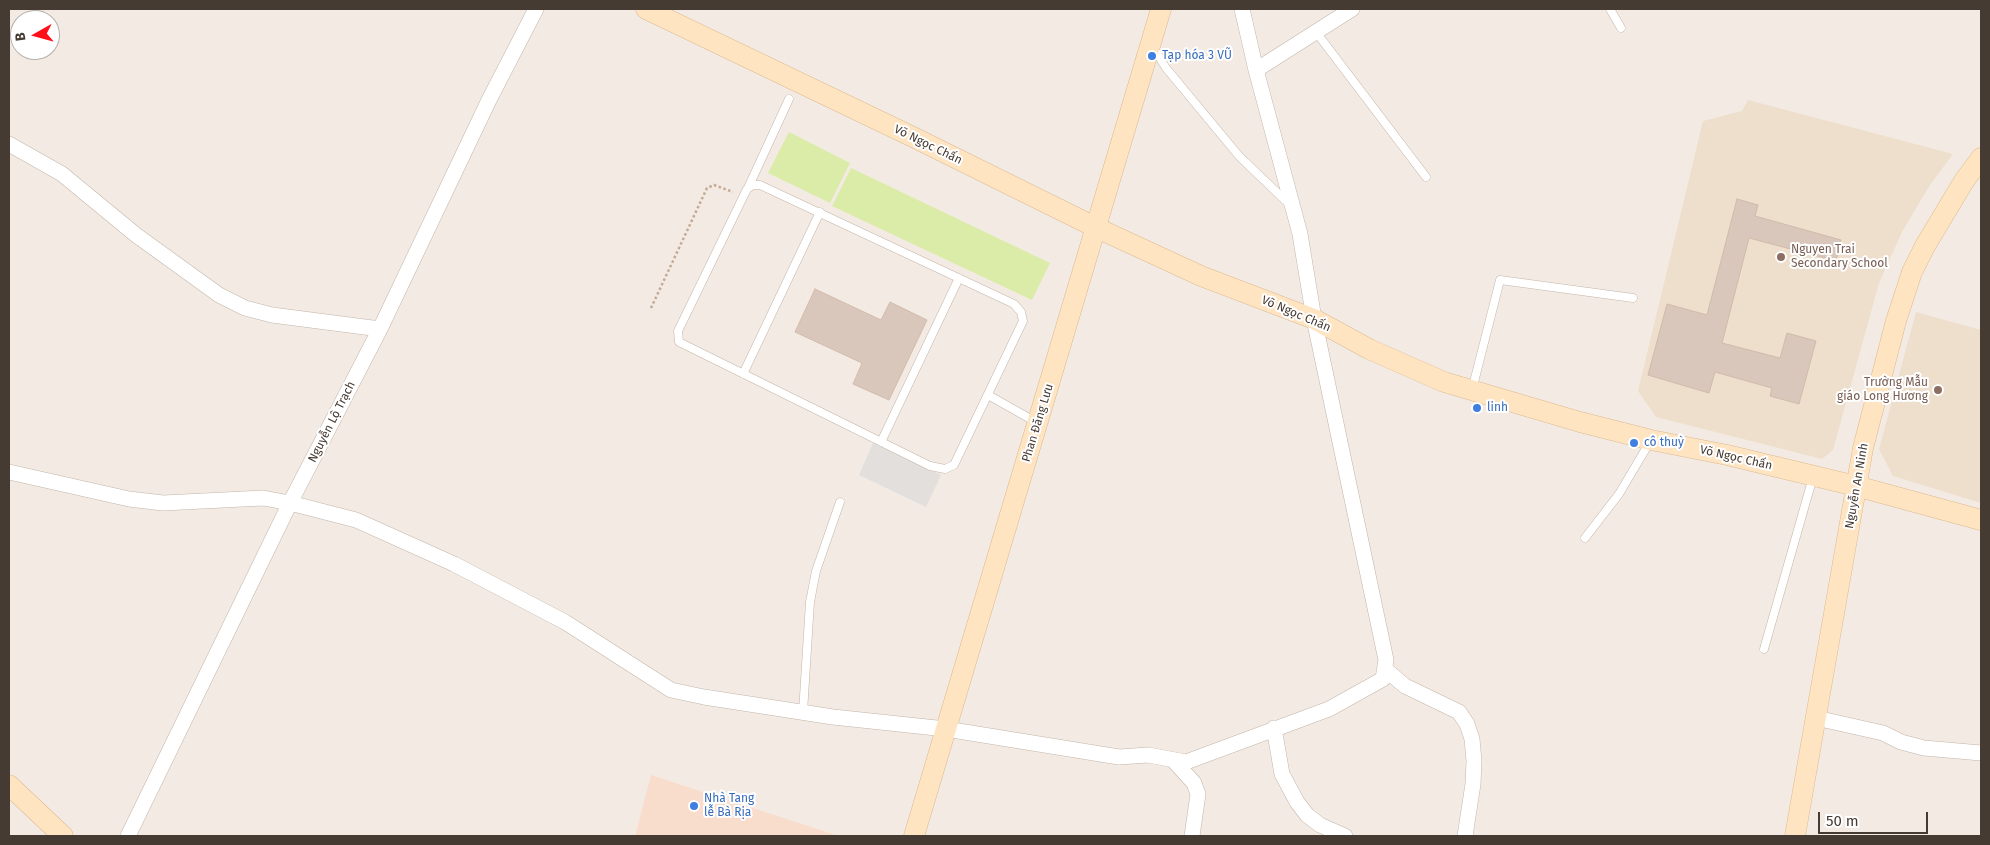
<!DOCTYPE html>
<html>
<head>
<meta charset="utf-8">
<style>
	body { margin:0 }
	#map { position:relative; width:1990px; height:845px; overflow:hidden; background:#f3ebe3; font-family:"Fira Sans",sans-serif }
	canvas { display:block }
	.frame { position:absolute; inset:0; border:10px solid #463b33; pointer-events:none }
	.north { position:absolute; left:10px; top:10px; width:50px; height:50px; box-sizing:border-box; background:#fff; border:1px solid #b5b1ad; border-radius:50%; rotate:263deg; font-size:14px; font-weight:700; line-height:20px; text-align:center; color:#463b33 }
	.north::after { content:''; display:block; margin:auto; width:18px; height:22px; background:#ff0f18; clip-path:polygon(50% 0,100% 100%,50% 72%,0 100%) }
	.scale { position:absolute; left:1818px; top:812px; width:110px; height:22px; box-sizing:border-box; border:2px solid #463b33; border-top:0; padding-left:6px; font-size:15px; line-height:18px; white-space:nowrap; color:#463b33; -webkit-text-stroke:4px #fff; paint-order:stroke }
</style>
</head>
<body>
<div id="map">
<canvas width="1990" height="845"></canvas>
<div class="frame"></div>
<div class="north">B</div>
<div class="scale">50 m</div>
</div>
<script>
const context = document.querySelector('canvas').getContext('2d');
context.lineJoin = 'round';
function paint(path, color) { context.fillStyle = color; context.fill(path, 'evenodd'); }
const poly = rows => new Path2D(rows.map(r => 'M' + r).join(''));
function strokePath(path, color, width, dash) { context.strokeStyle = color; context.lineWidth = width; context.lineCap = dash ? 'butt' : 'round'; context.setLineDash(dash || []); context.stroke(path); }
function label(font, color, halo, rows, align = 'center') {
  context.font = font + ' "Fira Sans",sans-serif'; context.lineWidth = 4; context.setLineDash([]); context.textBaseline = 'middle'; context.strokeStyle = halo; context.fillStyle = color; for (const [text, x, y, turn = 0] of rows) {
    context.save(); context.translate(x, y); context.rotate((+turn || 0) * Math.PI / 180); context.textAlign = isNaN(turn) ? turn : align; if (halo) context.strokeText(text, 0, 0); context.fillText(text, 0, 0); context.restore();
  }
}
paint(poly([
	[651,775,839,836,635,836]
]), '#f8ddcc');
paint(poly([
	[1748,100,1953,154,1930,185,1903,230,1879,283,1833,450,1822,459,1656,417,1638,391,1703,121,1742,111],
	[1916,312,1981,330,1981,503,1893,476,1879,449]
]), '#eedecc');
paint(poly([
	[789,132,850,163,830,203,768,173],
	[851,168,1050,263,1032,300,832,206]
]), '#daeca8');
paint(poly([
	[873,443,941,475,926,507,859,475]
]), '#e3dfdc');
const building = poly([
	[1737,199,1758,205,1755,216,1841,240,1836,261,1749,238,1722,343,1780,358,1787,333,1816,341,1799,404,1770,396,1772,388,1715,372,1709,393,1648,375,1667,304,1707,315,1737,199],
	[815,289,881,320,890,302,927,320,889,400,853,384,862,363,795,332,815,289]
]);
paint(building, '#d9c7bb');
strokePath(building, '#d1bbaa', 1);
const lane = poly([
	[1610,9,1621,28],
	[1316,32,1426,177],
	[1153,47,1166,68,1239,156,1289,204],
	[753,185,760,185,1014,304,1021,312,1023,321,954,465,945,469,930,466,679,342,678,331,747,189,753,185],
	[748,188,789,99],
	[743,374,820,212],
	[1472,390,1500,280,1633,298],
	[988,395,1036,422],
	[881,442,959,278],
	[1585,538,1619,494,1651,440],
	[1764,649,1813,477],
	[803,712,810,602,816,571,840,502]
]);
const street = poly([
	[1256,70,1352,9],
	[9,144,62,174,136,235,219,295,245,308,272,315,380,329],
	[9,472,129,499,163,503,263,498,290,503,356,520,454,564,565,622,671,690,704,697,833,717,946,729,1119,757,1148,755,1186,762,1329,709,1383,679,1386,660,1314,319,1300,234,1256,70,1242,9],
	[1385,669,1405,686,1459,712,1467,724,1472,739,1474,761,1473,784,1465,836],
	[1816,718,1883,733,1901,742,1924,748,1981,753],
	[1274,728,1282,774,1297,802,1307,815,1320,825,1345,836],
	[1173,760,1194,783,1198,794,1192,836],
	[128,836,290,503,380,329,489,100,536,9]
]);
const secondary = poly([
	[646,9,913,137,1097,228,1201,276,1314,319,1369,349,1444,382,1580,422,1651,440,1727,455,1856,486,1981,520],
	[9,785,63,836],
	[914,836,1161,9],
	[1795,836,1863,448,1896,321,1912,272,1925,246,1964,181,1981,158]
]);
strokePath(lane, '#c3b4a8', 9);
strokePath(street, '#c3b4a8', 16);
strokePath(secondary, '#dbb990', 21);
strokePath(poly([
	[651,308,707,188,714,185,733,192]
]), '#c3aa95', 2.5, [2.5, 2.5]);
strokePath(lane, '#fff', 8);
strokePath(street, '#fff', 15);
strokePath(secondary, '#ffe4c2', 20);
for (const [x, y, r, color] of [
	[1152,56,5,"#3f7fe0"],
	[1781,257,5,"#8d6e63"],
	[1938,390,5,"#8d6e63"],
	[1477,408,5,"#3f7fe0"],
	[1634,443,5,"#3f7fe0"],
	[694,806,5,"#3f7fe0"]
]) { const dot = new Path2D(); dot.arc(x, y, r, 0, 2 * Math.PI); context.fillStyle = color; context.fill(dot); strokePath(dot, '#fff', 2); }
label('12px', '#366cbe', '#fff', [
	["Tạp hóa 3 VŨ",1162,56],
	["linh",1487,408],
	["cô thuỳ",1644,443],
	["Nhà Tang",704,799],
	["lễ Bà Rịa",704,813]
], 'left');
label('12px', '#463b33', '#fff', [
	["Võ Ngọc Chấn",928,145,26],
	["Võ Ngọc Chấn",1296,314,23],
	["Nguyễn Lộ Trạch",332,422,-63],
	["Phan Đăng Lưu",1038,423,-73],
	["Võ Ngọc Chấn",1736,458,13],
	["Nguyễn An Ninh",1857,486,-80]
]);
label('12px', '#785e54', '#fff', [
	["Nguyen Trai",1791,250],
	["Secondary School",1791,264],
	["Trường Mẫu",1928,383,"right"],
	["giáo Long Hương",1928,397,"right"]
], 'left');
</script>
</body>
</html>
